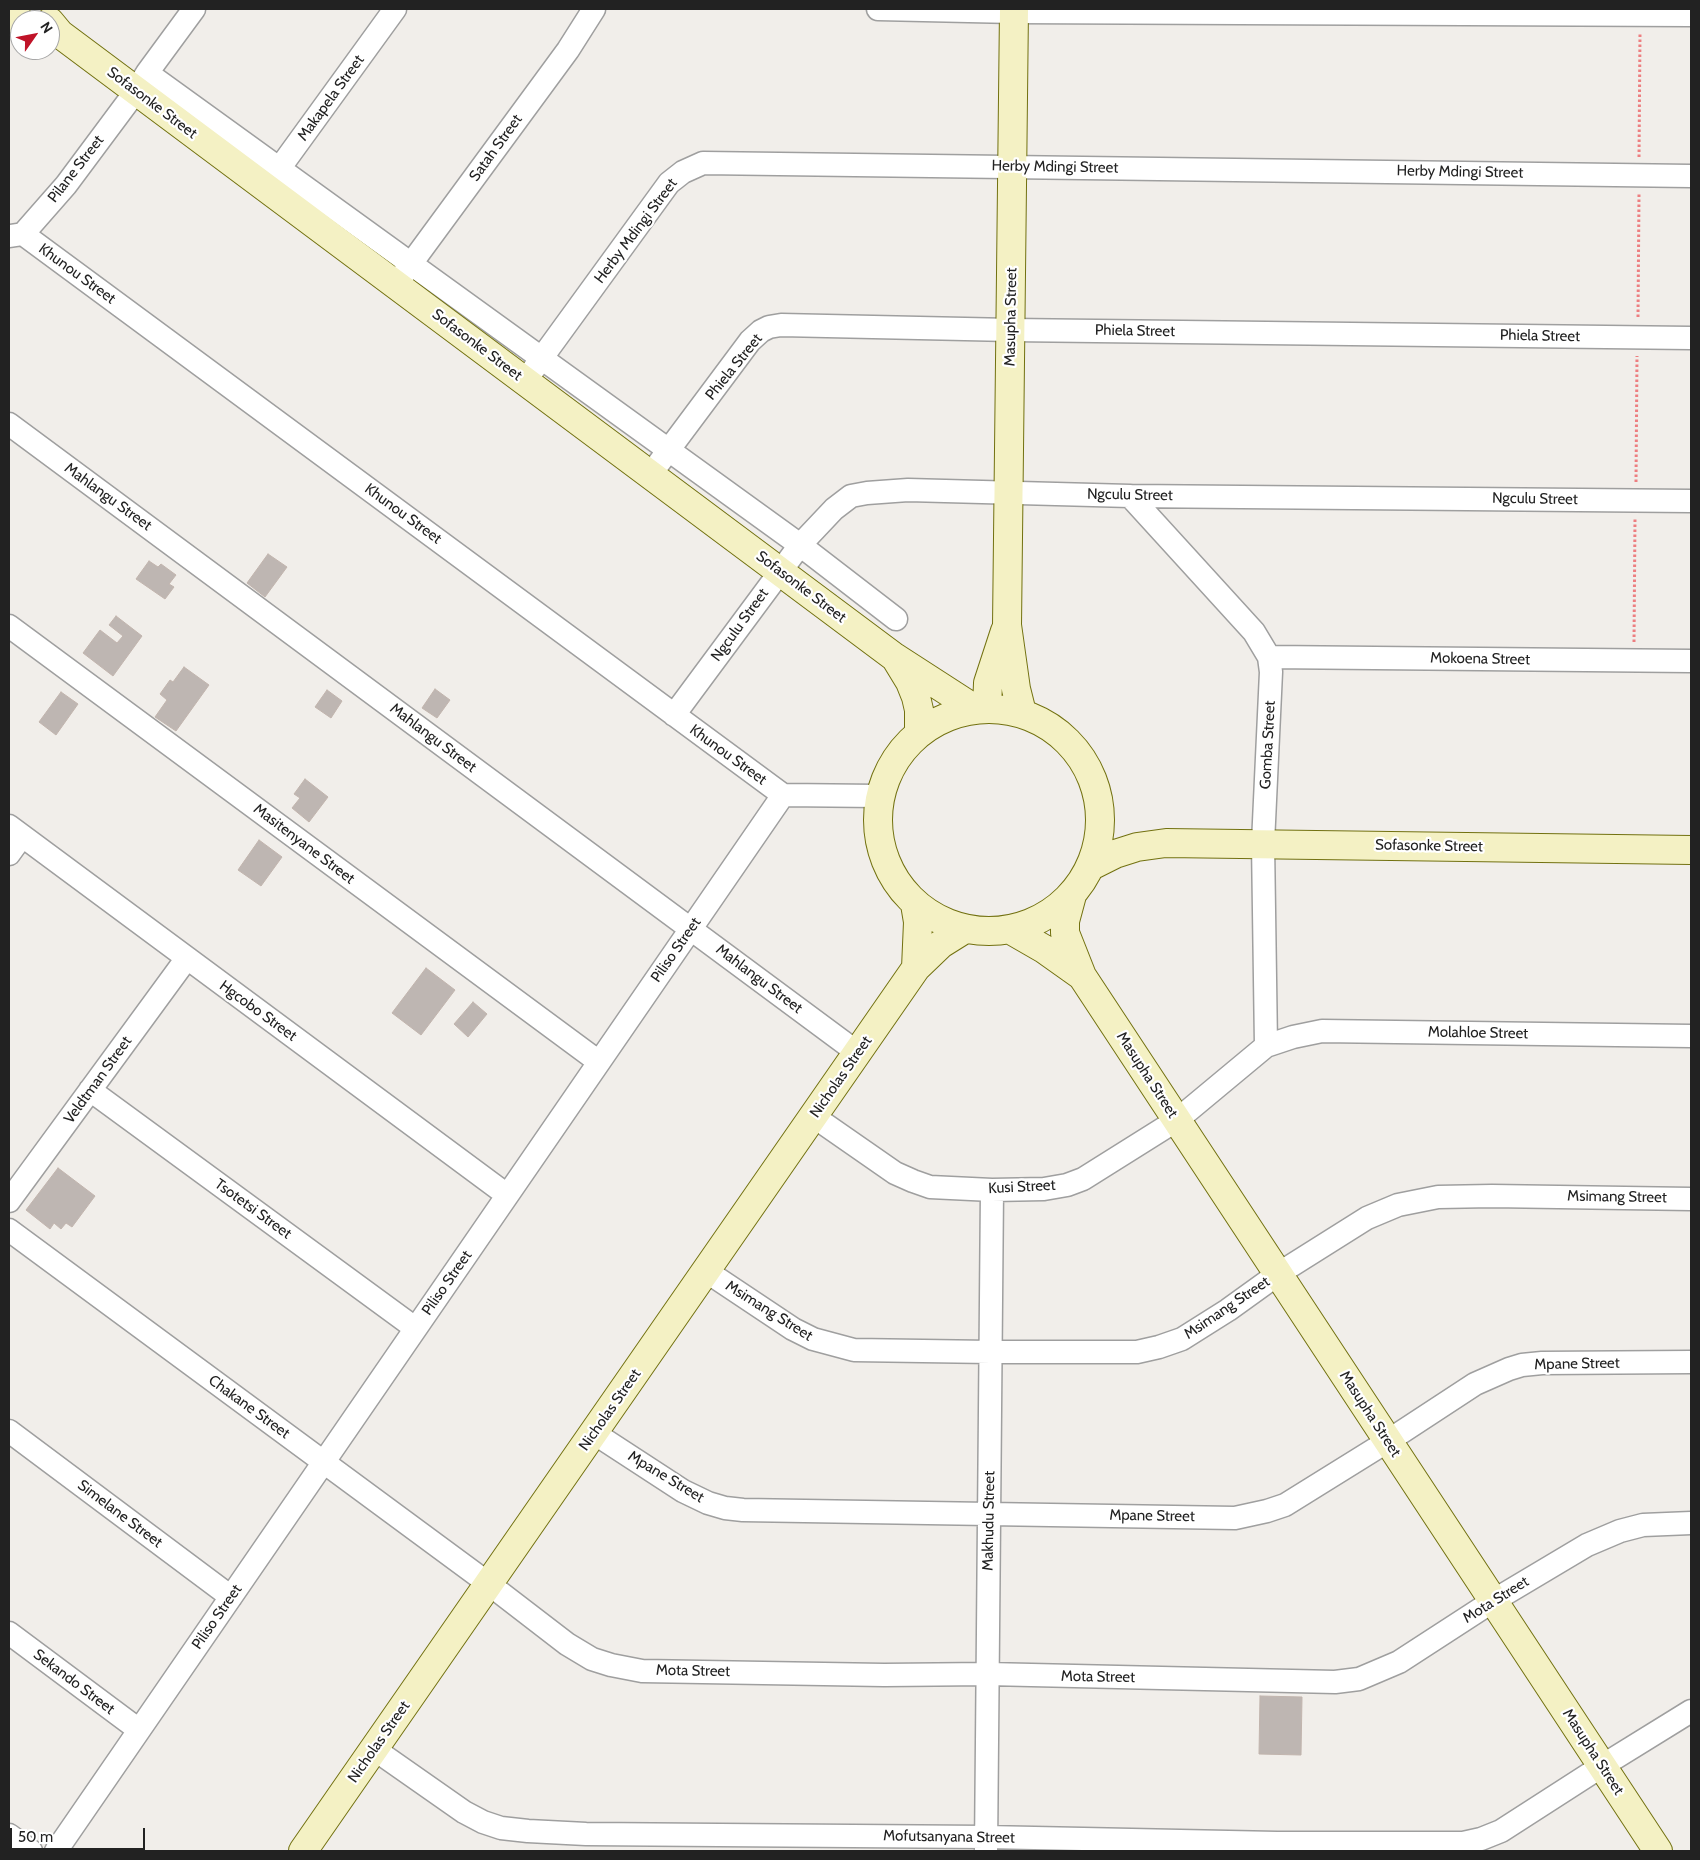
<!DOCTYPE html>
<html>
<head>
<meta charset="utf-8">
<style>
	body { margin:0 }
	#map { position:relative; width:1700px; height:1860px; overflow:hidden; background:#f1eeea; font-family:Cabin,sans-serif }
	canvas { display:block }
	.frame { position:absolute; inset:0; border:10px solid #222; pointer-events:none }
	.north { position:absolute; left:10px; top:10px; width:50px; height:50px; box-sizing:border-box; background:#fff; border:1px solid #a7a7a7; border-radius:50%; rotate:57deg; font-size:14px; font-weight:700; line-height:20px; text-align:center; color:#222 }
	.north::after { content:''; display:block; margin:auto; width:18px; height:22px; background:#c01328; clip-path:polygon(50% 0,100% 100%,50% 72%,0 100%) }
	.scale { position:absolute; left:10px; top:1828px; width:135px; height:22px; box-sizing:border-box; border:2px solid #222; border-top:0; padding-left:6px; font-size:15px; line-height:18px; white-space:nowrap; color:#222; -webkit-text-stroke:4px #fff; paint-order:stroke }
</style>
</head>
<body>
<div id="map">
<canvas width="1700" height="1860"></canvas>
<div class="frame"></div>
<div class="north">N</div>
<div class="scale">50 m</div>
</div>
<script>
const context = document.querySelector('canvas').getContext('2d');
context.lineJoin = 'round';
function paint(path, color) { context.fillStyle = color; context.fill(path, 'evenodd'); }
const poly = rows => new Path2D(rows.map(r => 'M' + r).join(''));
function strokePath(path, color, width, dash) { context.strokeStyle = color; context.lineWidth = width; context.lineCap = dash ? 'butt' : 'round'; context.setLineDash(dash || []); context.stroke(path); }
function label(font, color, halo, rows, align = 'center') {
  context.font = font + ' Cabin,sans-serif'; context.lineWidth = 4.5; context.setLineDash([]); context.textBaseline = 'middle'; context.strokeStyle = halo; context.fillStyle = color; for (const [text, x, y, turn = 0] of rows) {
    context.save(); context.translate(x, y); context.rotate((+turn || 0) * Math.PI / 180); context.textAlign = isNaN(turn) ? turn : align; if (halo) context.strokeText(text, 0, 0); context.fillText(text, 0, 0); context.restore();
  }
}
const building = poly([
	[268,554,287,567,265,597,247,583,268,554],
	[149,561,158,567,161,564,176,575,169,584,174,587,165,599,136,579,149,561],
	[116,616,142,636,113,676,83,653,100,630,117,643,123,636,109,625,116,616],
	[184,667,209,685,176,731,155,717,167,700,160,694,170,680,173,682,184,667],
	[435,689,450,700,437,718,422,708,435,689],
	[327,690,342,701,331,718,315,707,327,690],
	[61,692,78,704,56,735,39,722,61,692],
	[305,779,328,797,309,822,292,808,300,798,294,794,305,779],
	[259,840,282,857,261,886,238,870,259,840],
	[426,968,455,990,421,1035,392,1013,426,968],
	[473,1002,487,1014,468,1037,454,1024,473,1002],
	[58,1168,95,1196,72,1227,66,1223,61,1229,54,1223,50,1229,26,1210,58,1168],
	[1260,1696,1302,1697,1301,1755,1259,1754,1260,1696]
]);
paint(building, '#beb6b2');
strokePath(building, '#c1b4ad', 1);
const street = poly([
	[878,9,1014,12,1691,15],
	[147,73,800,545,896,619],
	[271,180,395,9],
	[23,234,783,795],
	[10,236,23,234,66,185,136,91,147,73,194,9],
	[402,276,568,50,594,9],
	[525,381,669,183,683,172,703,163,1691,176],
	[9,424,858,1053],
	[650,475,750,341,761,331,769,327,781,325,1011,330,1691,338],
	[1130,496,1254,632,1269,657,1271,672,1263,843,1266,1046],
	[9,626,599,1062],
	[1269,657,1691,661],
	[674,715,800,545,834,509,851,496,867,493,908,490,1130,496,1691,501],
	[783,795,879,796],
	[9,826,507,1195],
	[9,854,22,836],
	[90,1090,415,1328],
	[813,1116,895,1173,913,1181,930,1187,992,1190,1044,1189,1067,1185,1083,1179,1177,1120,1266,1046,1293,1037,1322,1031,1691,1036],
	[9,1201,187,958],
	[9,1230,489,1584,567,1644,592,1659,611,1665,642,1671,884,1675,988,1674,1335,1682,1359,1679,1399,1662,1493,1601,1587,1545,1620,1531,1643,1525,1691,1523],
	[706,1271,793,1329,813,1339,854,1350,991,1352,1137,1352,1159,1347,1182,1339,1228,1310,1278,1274,1367,1218,1398,1205,1438,1197,1492,1196,1691,1199],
	[9,1431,231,1597],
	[594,1433,683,1491,708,1503,725,1508,743,1510,1235,1518,1267,1511,1285,1505,1388,1441,1475,1384,1509,1369,1522,1365,1542,1363,1691,1362],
	[9,1633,139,1730],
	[374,1749,464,1812,483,1822,501,1828,528,1831,586,1834,986,1837,1277,1843,1463,1843,1481,1839,1501,1831,1602,1766,1691,1711],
	[9,1835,31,1851],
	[56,1851,783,795],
	[986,1851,992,1190]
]);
const secondary = poly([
	[1014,9,1007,625,1016,689,1022,713],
	[9,17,20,21],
	[50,22,60,34,893,656,975,709],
	[896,659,910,682,916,697,919,710,919,732],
	[987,708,988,683,1005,631],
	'878 820a111 111 0 1 1 222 0a111 111 0 1 1-222 0Z',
	[1091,866,1115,854,1137,847,1166,843,1691,850],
	[1072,895,1065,921,1065,933,1082,976,1658,1851],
	[915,904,918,922,916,968],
	[1011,930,1044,949,1082,976],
	[303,1851,916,968,941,944,965,929]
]);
strokePath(street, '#9f9f9f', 25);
strokePath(secondary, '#727110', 30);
strokePath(poly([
	[1639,157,1640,34],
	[1638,317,1639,194],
	[1636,482,1637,356],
	[1634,642,1635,519]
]), '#ed7e80', 3, [2.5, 2.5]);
strokePath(street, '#fff', 22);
strokePath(secondary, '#f4f1c4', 28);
label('15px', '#222', '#fff', [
	["Makapela Street",331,98,-54],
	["Sofasonke Street",152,103,37],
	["Satah Street",496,148,-54],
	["Herby Mdingi Street",1055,167,1],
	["Pilane Street",76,169,-52],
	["Herby Mdingi Street",1460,172,1],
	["Herby Mdingi Street",636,231,-53],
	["Khunou Street",77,274,36],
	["Masupha Street",1011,317,-89],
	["Phiela Street",1135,331,1],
	["Phiela Street",1540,336,1],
	["Sofasonke Street",477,345,37],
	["Phiela Street",734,367,-51],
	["Ngculu Street",1130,495,1],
	["Mahlangu Street",108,497,36],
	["Ngculu Street",1535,499,1],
	["Khunou Street",403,514,36],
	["Sofasonke Street",801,587,37],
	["Ngculu Street",740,625,-54],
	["Mokoena Street",1480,659,1],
	["Mahlangu Street",433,738,37],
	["Gomba Street",1268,745,-87],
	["Khunou Street",728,755,36],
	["Masitenyane Street",304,844,37],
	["Sofasonke Street",1429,846,1],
	["Piliso Street",676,950,-55],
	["Mahlangu Street",759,979,37],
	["Hgcobo Street",258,1011,36],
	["Molahloe Street",1478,1033,1],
	["Masupha Street",1147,1075,57],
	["Nicholas Street",841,1077,-55],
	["Veldtman Street",98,1080,-54],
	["Kusi Street",1022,1187,-3],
	["Msimang Street",1617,1197,1],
	["Tsotetsi Street",253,1209,36],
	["Piliso Street",447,1283,-55],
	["Msimang Street",1227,1308,-34],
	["Msimang Street",769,1311,32],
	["Mpane Street",1577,1364,-1],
	["Chakane Street",249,1407,36],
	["Nicholas Street",610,1410,-55],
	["Masupha Street",1370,1414,57],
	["Mpane Street",666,1477,31],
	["Simelane Street",120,1514,37],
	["Mpane Street",1152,1516,1],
	["Makhudu Street",989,1521,-89],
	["Mota Street",1496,1600,-32],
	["Piliso Street",217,1617,-55],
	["Mota Street",693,1671,1],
	["Mota Street",1098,1677,1],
	["Sekando Street",74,1682,37],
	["Nicholas Street",379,1742,-55],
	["Masupha Street",1593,1752,57],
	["Mofutsanyana Street",949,1837,1]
]);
</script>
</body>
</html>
